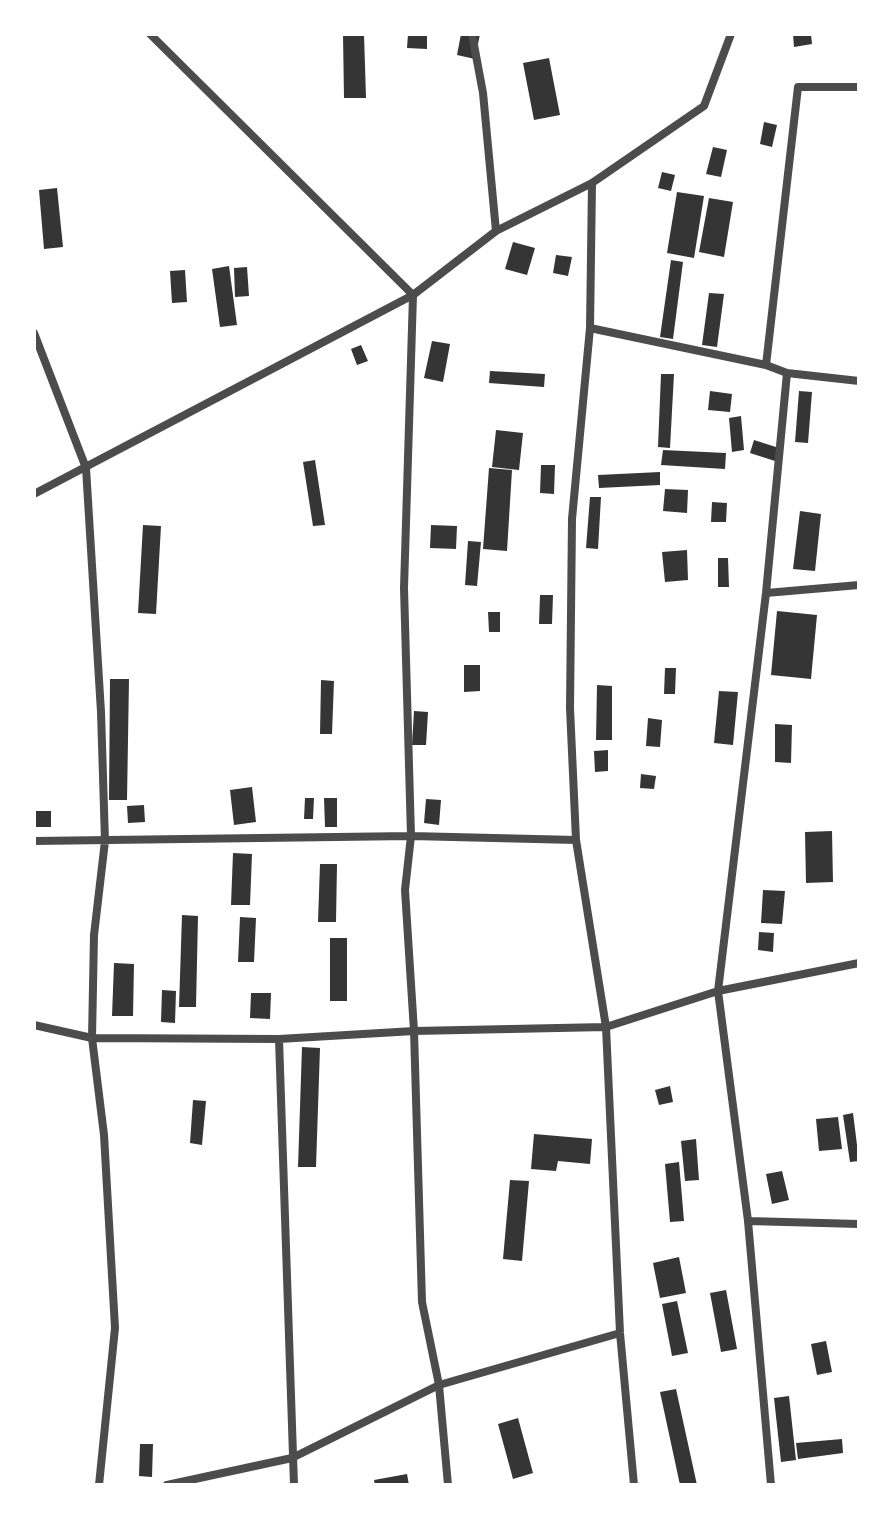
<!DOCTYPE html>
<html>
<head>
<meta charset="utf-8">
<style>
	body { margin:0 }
	#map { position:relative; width:893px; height:1519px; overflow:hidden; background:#fff; font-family:Mulish,sans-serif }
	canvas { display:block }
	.frame { position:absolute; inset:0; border:36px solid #fff; pointer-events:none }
</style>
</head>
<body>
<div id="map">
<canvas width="893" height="1519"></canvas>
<div class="frame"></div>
</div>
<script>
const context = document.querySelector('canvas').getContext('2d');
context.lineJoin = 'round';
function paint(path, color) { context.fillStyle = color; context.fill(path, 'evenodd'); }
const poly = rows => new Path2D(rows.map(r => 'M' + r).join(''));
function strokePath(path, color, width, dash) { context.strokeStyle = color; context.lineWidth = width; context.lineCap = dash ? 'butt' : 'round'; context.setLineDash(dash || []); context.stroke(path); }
paint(poly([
	[343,34,364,34,366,98,344,98],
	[408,34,427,34,427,49,407,48],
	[461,34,480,34,475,59,457,55],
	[793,34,811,34,812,44,794,47],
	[549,58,560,115,534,120,523,63],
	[764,122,777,125,772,147,760,144],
	[713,147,727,150,721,177,706,174],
	[662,172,675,175,671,191,658,188],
	[57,188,63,247,44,249,39,190],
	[677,192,704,196,694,258,667,253],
	[709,198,733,202,724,257,699,252],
	[513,242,535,248,527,275,505,269],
	[556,255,572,257,568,276,553,273],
	[671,260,683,262,673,339,660,337],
	[229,266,237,325,220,327,212,269],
	[247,267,249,296,235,297,234,268],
	[185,270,187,302,172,303,170,271],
	[709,293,724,294,717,347,702,345],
	[432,341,450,344,443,382,424,378],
	[361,345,368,361,357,365,351,349],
	[490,371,545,374,544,387,489,383],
	[661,374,674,374,670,448,658,447],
	[710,391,732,394,730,412,708,410],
	[799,391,812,392,808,443,795,442],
	[741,416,744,450,732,452,729,418],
	[496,430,523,433,519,470,492,467],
	[754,440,779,448,775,461,750,453],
	[663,450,726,453,725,469,661,465],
	[315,460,325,525,313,526,303,462],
	[541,465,555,465,554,494,540,493],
	[489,468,512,470,507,551,483,549],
	[660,472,660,485,599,488,598,475],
	[665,489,688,490,687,513,663,511],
	[590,497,601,497,598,549,586,548],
	[712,502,727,503,726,522,711,522],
	[800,511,821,514,815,571,793,569],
	[143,525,161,526,156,614,138,613],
	[431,525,457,526,456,549,430,548],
	[468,541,481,542,477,586,465,585],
	[687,550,688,580,665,582,662,552],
	[718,558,728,558,729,587,718,587],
	[540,595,553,595,552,624,539,624],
	[777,611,817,615,811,679,771,675],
	[488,612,500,612,500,632,489,632],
	[464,665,480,665,480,691,464,692],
	[665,668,676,668,675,694,664,694],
	[110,679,129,679,127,800,109,800],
	[321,680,334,681,332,734,320,734],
	[597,685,612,686,612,740,596,740],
	[719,691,738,692,733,745,714,743],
	[414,711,428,712,426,745,412,745],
	[648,718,662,720,660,747,646,746],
	[775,724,792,725,791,763,775,762],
	[608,750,608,771,595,772,594,751],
	[641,774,656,776,654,789,640,788],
	[252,787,256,822,234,825,230,790],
	[305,798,314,798,313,819,304,819],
	[324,798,337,798,337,827,325,827],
	[426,799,441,800,439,825,424,823],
	[144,805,145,822,128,823,127,806],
	[34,811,51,811,51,827,34,827],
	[832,831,833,882,806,883,805,832],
	[233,853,252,854,250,905,231,905],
	[320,864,337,864,336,922,318,922],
	[763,890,785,891,782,924,761,923],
	[182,915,198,916,196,1007,179,1007],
	[240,917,256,918,254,962,238,962],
	[759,932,774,933,773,952,758,950],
	[330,938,347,938,347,1001,330,1001],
	[114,963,134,964,133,1016,112,1016],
	[162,990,176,991,175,1023,161,1022],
	[251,993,271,993,270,1019,250,1018],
	[302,1047,320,1048,316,1167,298,1167],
	[670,1086,673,1102,659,1105,655,1090],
	[193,1100,206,1101,202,1145,190,1143],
	[853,1113,859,1161,850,1162,843,1115],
	[838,1117,842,1149,819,1151,816,1119],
	[534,1134,592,1139,590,1164,558,1161,556,1171,531,1169],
	[696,1139,699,1180,685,1181,681,1141],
	[679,1162,684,1221,670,1222,665,1164],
	[782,1171,789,1200,772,1204,766,1174],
	[510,1180,529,1181,522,1261,503,1259],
	[679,1257,686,1293,660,1298,653,1263],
	[726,1290,737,1349,721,1352,710,1293],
	[677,1301,688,1353,672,1356,662,1304],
	[826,1341,832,1372,817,1375,811,1344],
	[676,1389,697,1485,680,1485,660,1392],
	[789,1396,796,1460,781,1462,774,1398],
	[518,1418,533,1473,513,1479,498,1424],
	[842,1439,843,1453,798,1459,796,1443],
	[140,1444,153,1444,152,1477,139,1476],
	[407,1474,409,1485,375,1485,374,1480]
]), '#353535');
strokePath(poly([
	[150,34,413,295,404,588,411,836,405,890,414,1031,422,1302,439,1385,448,1485],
	[472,34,483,93,496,231],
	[592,183,590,328,572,519,570,708,576,840,606,1027,620,1333,634,1485],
	[590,328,766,365,787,373,859,381],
	[34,333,86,468,101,712,105,841,94,935,92,1038,104,1135,115,1328,99,1485],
	[766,365,798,87,859,87],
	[34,494,413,295,496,231,592,183,704,106,731,34],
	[766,593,859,585],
	[34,841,411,836,576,840],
	[34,1025,92,1038,279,1039,414,1031,606,1027,718,991,859,963],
	[279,1039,294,1485],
	[748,1221,859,1224],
	[167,1485,292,1458,439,1385,620,1333],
	[771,1485,748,1221,718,991,766,593,787,373]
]), '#4c4c4c', 8);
</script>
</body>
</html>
